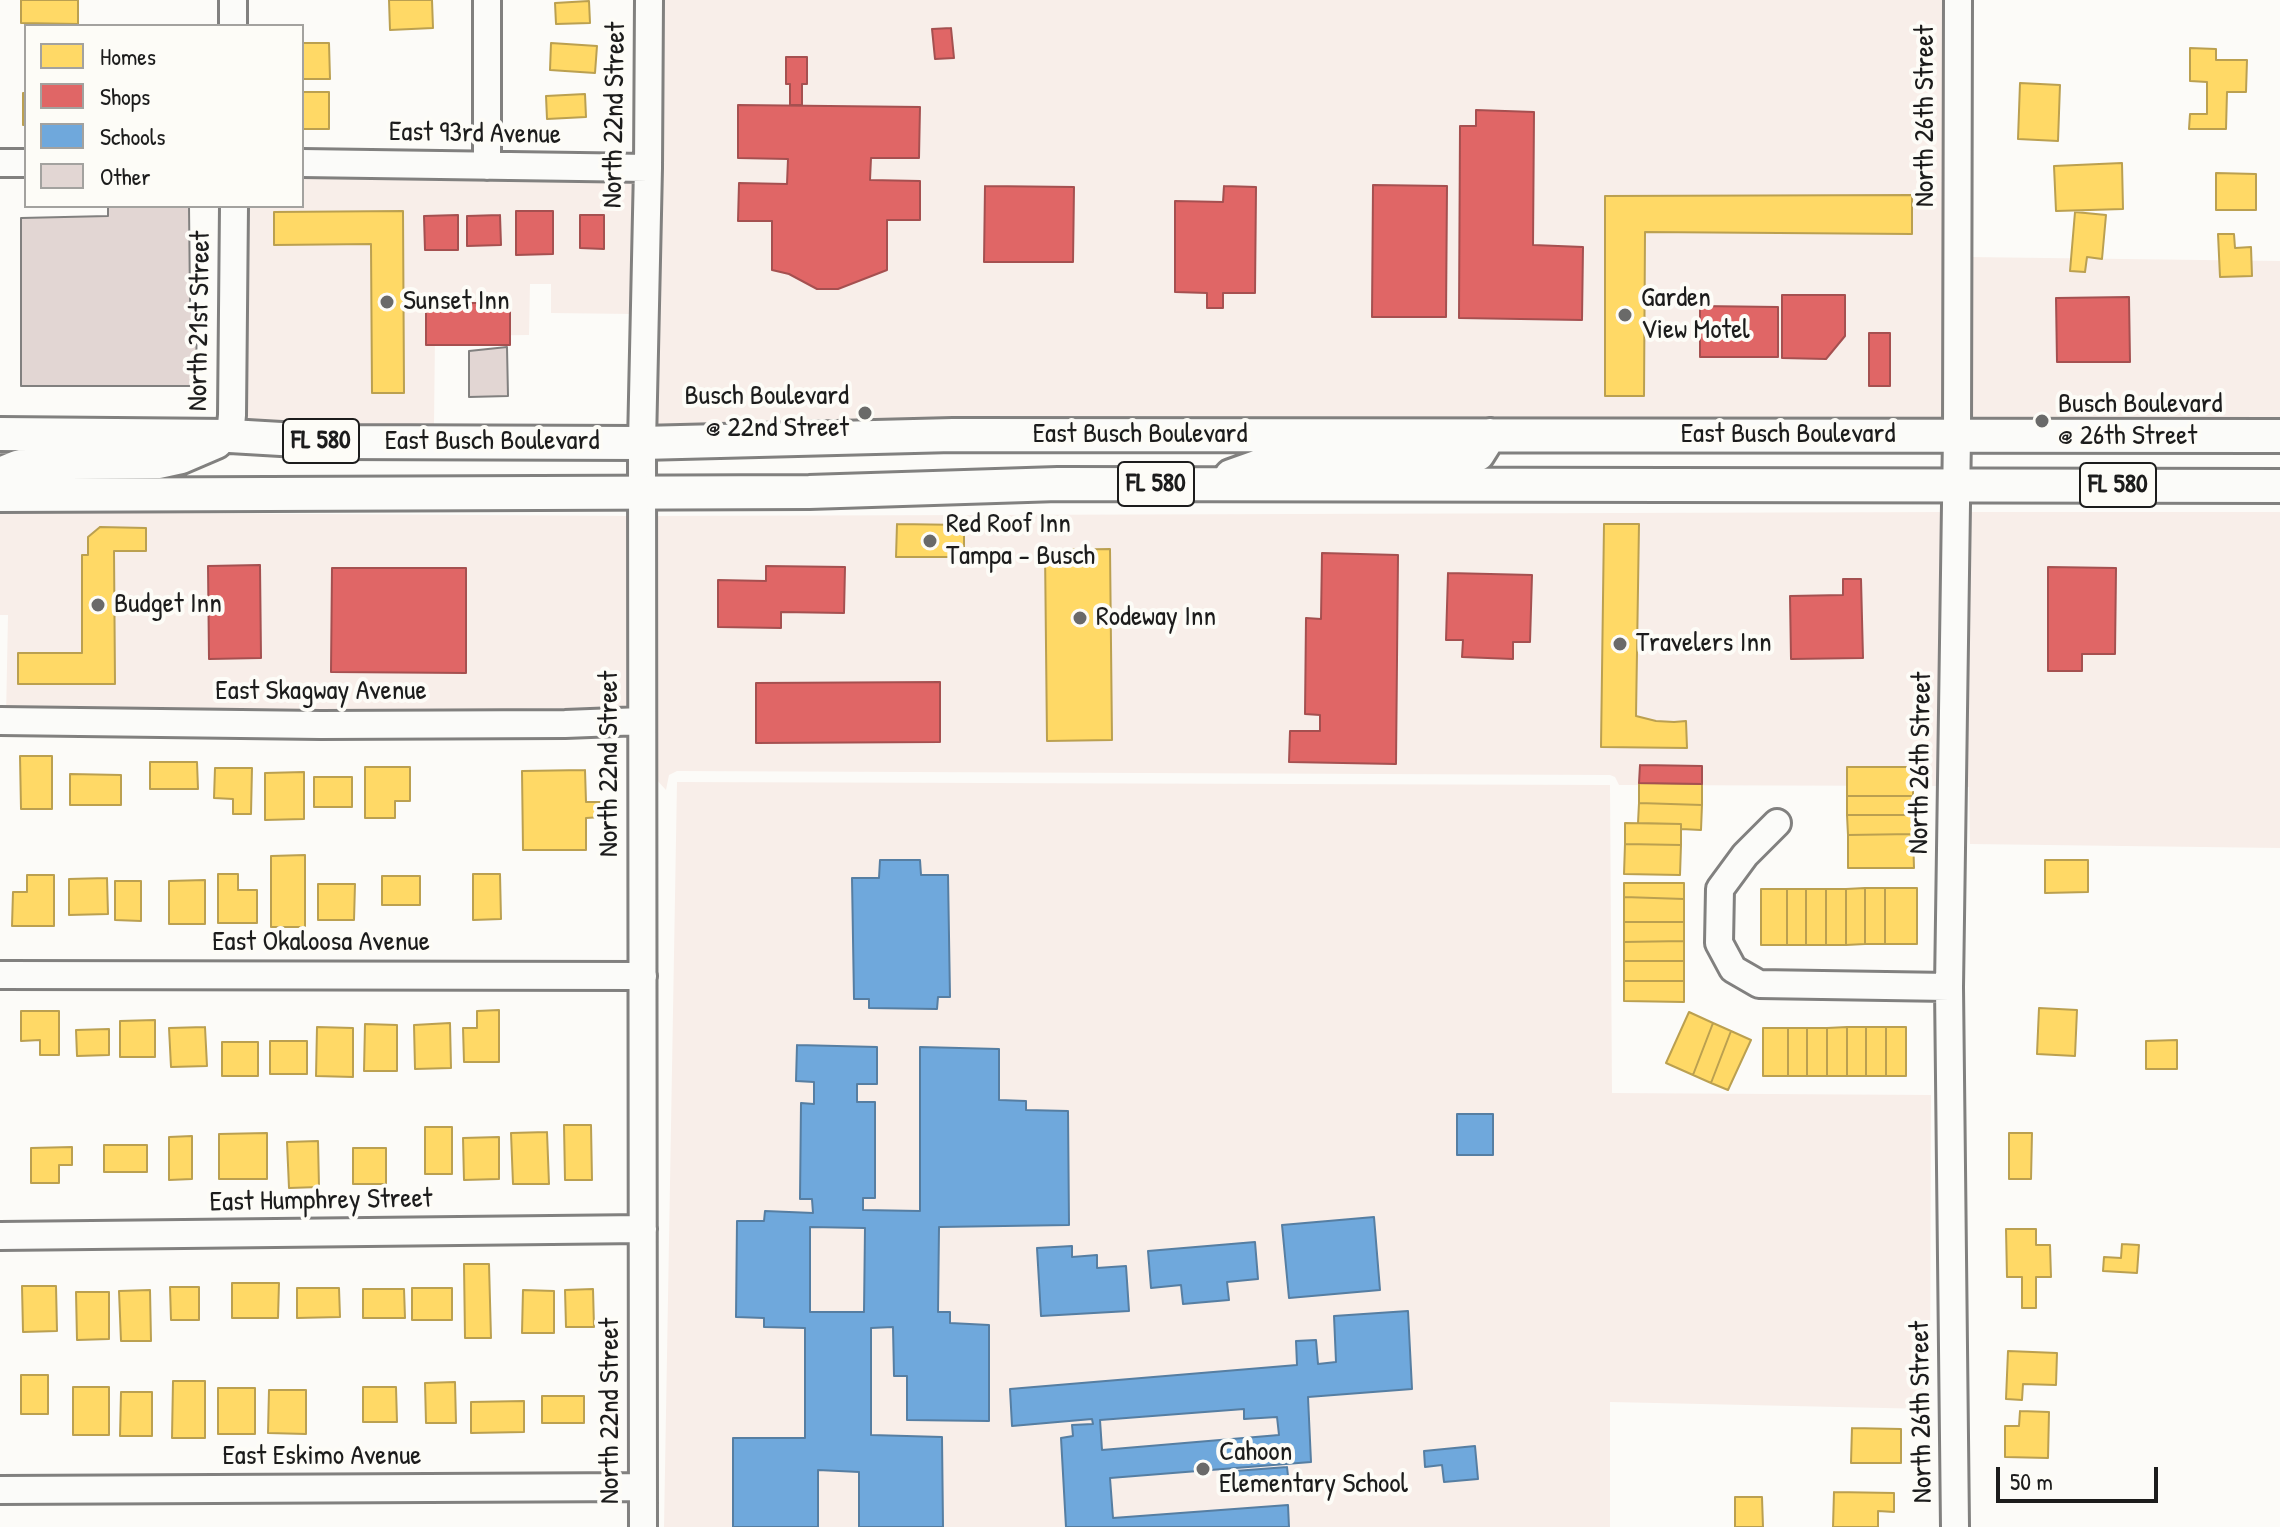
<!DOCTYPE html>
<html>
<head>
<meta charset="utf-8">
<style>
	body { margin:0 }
	#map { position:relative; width:2280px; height:1527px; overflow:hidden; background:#fcfbf8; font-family:"Patrick Hand",sans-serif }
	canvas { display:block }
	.legend { position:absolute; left:24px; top:24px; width:280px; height:184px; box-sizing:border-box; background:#fdfcf7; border:2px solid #a3a29f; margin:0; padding:10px 14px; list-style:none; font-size:24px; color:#1c1c1c }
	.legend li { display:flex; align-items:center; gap:16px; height:40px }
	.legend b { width:40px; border:2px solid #a3a29f }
	.scale { position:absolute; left:1996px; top:1467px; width:162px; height:36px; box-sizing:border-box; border:4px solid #1c1c1c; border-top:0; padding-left:10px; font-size:24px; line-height:28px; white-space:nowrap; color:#1c1c1c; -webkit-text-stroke:6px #fdfcf7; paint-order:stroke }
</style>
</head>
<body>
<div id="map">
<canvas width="2280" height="1527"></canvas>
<ul class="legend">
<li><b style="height:22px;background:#ffd966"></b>Homes</li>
<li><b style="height:22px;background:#e06666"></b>Shops</li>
<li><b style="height:22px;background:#6fa8dc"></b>Schools</li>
<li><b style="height:22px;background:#e2d6d3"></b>Other</li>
</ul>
<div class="scale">50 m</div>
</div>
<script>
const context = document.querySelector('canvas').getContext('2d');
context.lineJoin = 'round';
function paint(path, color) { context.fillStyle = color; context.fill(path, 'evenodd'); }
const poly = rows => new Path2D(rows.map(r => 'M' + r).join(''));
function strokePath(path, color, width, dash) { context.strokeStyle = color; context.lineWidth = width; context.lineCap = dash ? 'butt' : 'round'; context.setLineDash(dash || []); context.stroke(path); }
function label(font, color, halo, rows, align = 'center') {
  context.font = font + ' "Patrick Hand",sans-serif'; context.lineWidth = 8; context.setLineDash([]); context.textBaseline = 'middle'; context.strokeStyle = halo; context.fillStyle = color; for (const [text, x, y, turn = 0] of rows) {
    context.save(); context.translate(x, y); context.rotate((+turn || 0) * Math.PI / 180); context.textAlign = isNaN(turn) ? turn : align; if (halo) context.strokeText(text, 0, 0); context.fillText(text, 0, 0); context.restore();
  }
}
paint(poly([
	[660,0,1946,0,1946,422,1494,423,1488,418,1484,423,653,424],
	[302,176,636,181,632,314,551,313,551,284,530,284,529,335,435,336,434,424,274,426,242,424,244,206,302,206],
	[1969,257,2280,261,2280,422,1969,422],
	[0,512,631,516,631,707,6,717,8,615,0,615],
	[1945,512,1941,786,1619,785,1615,777,1610,775,677,771,669,775,666,790,654,777,653,516],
	[1967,512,2280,512,2280,848,1970,844,1969,787,1963,786],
	[677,782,1610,785,1612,1093,1931,1095,1930,1409,1610,1402,1610,1527,664,1527]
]), '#f8eee9');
const homes = poly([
	[21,0,78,0,78,24,21,23,21,0],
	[389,0,432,0,433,28,390,30,389,0],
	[589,1,590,23,556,24,555,3,589,1],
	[302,43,329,43,330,79,302,79,302,43],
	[551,43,597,46,595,73,550,70,551,43],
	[2190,48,2216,49,2216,60,2247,60,2246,92,2227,92,2226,129,2189,129,2190,114,2207,114,2207,82,2190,81,2190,48],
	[2020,83,2060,85,2058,141,2018,139,2020,83],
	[302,92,329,92,329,129,302,129,302,92],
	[23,93,26,93,26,125,23,125,23,93],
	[585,94,586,117,547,119,546,96,585,94],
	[2122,163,2123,209,2056,211,2054,166,2122,163],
	[2216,173,2256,174,2256,210,2216,210,2216,173],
	[1912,195,1912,234,1645,232,1644,396,1605,396,1605,196,1912,195],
	[403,211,404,393,372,393,371,244,274,245,274,212,403,211],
	[2075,212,2106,215,2102,259,2087,257,2085,272,2070,271,2075,212],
	[2218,234,2234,234,2235,248,2251,247,2252,276,2220,277,2218,234],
	[897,524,964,525,964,557,896,557,897,524],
	[1604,524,1639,524,1636,716,1656,721,1674,722,1686,721,1687,748,1601,747,1604,524],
	[100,527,146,528,146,551,114,551,115,684,18,684,18,653,82,653,82,555,88,555,88,537,100,527],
	[1110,549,1112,740,1047,741,1045,550,1110,549],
	[20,756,52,756,52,809,21,809,20,756],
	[150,762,197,762,198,789,150,789,150,762],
	[365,767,410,767,410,801,395,801,395,818,365,818,365,767],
	[1847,767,1913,767,1913,796,1847,796,1847,767],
	[215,768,252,768,251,814,233,814,233,799,214,798,215,768],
	[585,770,586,802,602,802,602,817,586,818,586,850,523,850,522,771,585,770],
	[304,772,304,819,265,820,265,773,304,772],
	[70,774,121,775,121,805,70,805,70,774],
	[314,777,352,777,352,807,314,807,314,777],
	[1639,783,1702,784,1702,805,1639,803,1639,783],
	[1847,796,1913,796,1913,815,1847,815,1847,796],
	[1639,803,1702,805,1701,830,1681,829,1681,824,1638,823,1639,803],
	[1847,815,1913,815,1913,834,1848,835,1847,815],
	[1625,823,1681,824,1681,845,1625,844,1625,823],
	[1913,834,1914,868,1848,868,1848,835,1913,834],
	[1625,844,1681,845,1680,875,1624,874,1625,844],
	[305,855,305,927,271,927,271,856,305,855],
	[2045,860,2088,860,2088,892,2045,893,2045,860],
	[218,874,238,874,238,890,257,890,257,923,218,923,218,874],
	[473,874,500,874,501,919,473,920,473,874],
	[27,875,54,875,54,926,12,926,13,892,27,892,27,875],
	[382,876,420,876,420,905,382,905,382,876],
	[107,878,108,914,69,915,69,879,107,878],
	[205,880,205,924,169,924,169,881,205,880],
	[115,881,141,881,141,921,115,920,115,881],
	[1624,883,1684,883,1684,899,1624,897,1624,883],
	[318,884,355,884,354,920,318,920,318,884],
	[1865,888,1885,888,1885,944,1865,944,1865,888],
	[1865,888,1865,944,1846,945,1846,889,1865,888],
	[1885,888,1917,888,1917,944,1885,944,1885,888],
	[1761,889,1787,889,1787,945,1761,945,1761,889],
	[1787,889,1806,889,1806,945,1787,945,1787,889],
	[1806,889,1826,889,1826,945,1806,945,1806,889],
	[1826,889,1846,889,1846,945,1826,945,1826,889],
	[1624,897,1684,899,1684,922,1624,922,1624,897],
	[1624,922,1684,922,1684,941,1624,942,1624,922],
	[1684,941,1684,961,1624,961,1624,942,1684,941],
	[1624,961,1684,961,1684,981,1624,981,1624,961],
	[1624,981,1684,981,1684,1002,1624,1001,1624,981],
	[2039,1008,2077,1010,2075,1056,2037,1054,2039,1008],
	[499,1010,499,1062,464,1062,463,1028,477,1028,477,1011,499,1010],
	[21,1011,59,1011,59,1055,40,1055,40,1040,21,1041,21,1011],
	[1689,1012,1713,1023,1693,1075,1666,1063,1689,1012],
	[155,1020,155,1057,120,1057,120,1021,155,1020],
	[450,1023,451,1068,415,1069,414,1025,450,1023],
	[1713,1023,1731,1031,1711,1083,1693,1075,1713,1023],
	[365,1024,397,1025,397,1071,364,1071,365,1024],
	[205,1027,207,1066,171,1067,169,1028,205,1027],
	[317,1027,353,1028,353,1077,316,1076,317,1027],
	[1847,1027,1866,1027,1866,1076,1847,1076,1847,1027],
	[1847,1027,1847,1076,1827,1076,1827,1028,1847,1027],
	[1866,1027,1886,1027,1886,1076,1866,1076,1866,1027],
	[1886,1027,1906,1027,1906,1076,1886,1076,1886,1027],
	[1763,1028,1788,1028,1788,1076,1763,1076,1763,1028],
	[1788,1028,1807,1028,1807,1076,1788,1076,1788,1028],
	[1807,1028,1827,1028,1827,1076,1807,1076,1807,1028],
	[109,1029,109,1055,77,1056,76,1030,109,1029],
	[1731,1031,1751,1040,1728,1090,1711,1083,1731,1031],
	[2177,1040,2177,1069,2146,1069,2146,1041,2177,1040],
	[270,1041,307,1041,307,1074,270,1074,270,1041],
	[222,1042,258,1042,258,1076,222,1076,222,1042],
	[564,1125,591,1125,592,1180,565,1180,564,1125],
	[425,1127,452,1127,452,1174,425,1174,425,1127],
	[547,1132,549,1184,513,1184,511,1133,547,1132],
	[267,1133,267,1179,219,1179,219,1134,267,1133],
	[2009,1133,2032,1133,2031,1179,2009,1179,2009,1133],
	[192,1136,192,1179,169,1180,169,1137,192,1136],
	[499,1137,499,1179,464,1180,463,1138,499,1137],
	[318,1141,319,1187,289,1188,287,1142,318,1141],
	[104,1145,147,1145,147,1172,104,1172,104,1145],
	[72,1147,72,1165,59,1165,59,1183,31,1183,31,1148,72,1147],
	[353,1148,386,1148,386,1184,353,1184,353,1148],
	[2006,1229,2036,1229,2036,1245,2050,1245,2051,1277,2036,1277,2036,1308,2022,1308,2022,1277,2007,1277,2006,1229],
	[2122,1244,2139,1245,2137,1273,2103,1271,2104,1257,2121,1258,2122,1244],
	[464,1264,489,1264,491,1338,465,1338,464,1264],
	[232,1283,279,1283,278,1318,232,1318,232,1283],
	[22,1286,56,1286,57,1331,23,1332,22,1286],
	[170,1287,199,1287,199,1320,171,1320,170,1287],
	[297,1288,339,1288,340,1317,297,1318,297,1288],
	[412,1288,452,1288,452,1320,412,1320,412,1288],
	[363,1289,404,1289,405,1318,363,1318,363,1289],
	[593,1289,594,1327,566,1327,565,1290,593,1289],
	[150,1290,151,1341,121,1341,119,1291,150,1290],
	[523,1290,554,1291,554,1333,522,1333,523,1290],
	[76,1292,109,1292,109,1339,77,1340,76,1292],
	[2008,1351,2057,1353,2056,1385,2023,1384,2022,1400,2006,1399,2008,1351],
	[21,1375,48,1375,48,1414,21,1414,21,1375],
	[173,1381,205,1381,205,1438,172,1438,173,1381],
	[455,1382,456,1423,426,1423,425,1383,455,1382],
	[73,1387,109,1387,109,1435,73,1435,73,1387],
	[363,1387,396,1387,397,1422,363,1422,363,1387],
	[218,1388,255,1388,255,1434,218,1434,218,1388],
	[269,1390,306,1390,306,1434,268,1433,269,1390],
	[121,1392,152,1392,152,1436,120,1436,121,1392],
	[542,1396,584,1396,584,1423,542,1423,542,1396],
	[524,1401,524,1432,471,1433,471,1402,524,1401],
	[2020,1411,2049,1412,2048,1458,2005,1457,2005,1426,2019,1426,2020,1411],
	[1852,1428,1901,1429,1901,1463,1851,1463,1852,1428],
	[1834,1492,1894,1493,1894,1512,1878,1511,1878,1527,1833,1527,1834,1492],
	[1735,1497,1762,1497,1763,1527,1735,1527,1735,1497]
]);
paint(homes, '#ffd966');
strokePath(homes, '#bba050', 2);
const shops = poly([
	[951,28,954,58,935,59,932,29,951,28],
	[786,57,807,57,807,84,802,84,802,105,790,105,790,84,786,84,786,57],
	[738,105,920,107,919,158,871,158,870,180,920,181,920,220,887,220,887,270,838,289,817,289,789,274,772,270,772,221,738,221,739,183,787,184,788,159,738,158,738,105],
	[1476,110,1534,112,1533,245,1583,247,1582,320,1459,318,1460,126,1476,126,1476,110],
	[1373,185,1447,186,1446,317,1372,317,1373,185],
	[985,186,1074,187,1073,262,984,262,985,186],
	[1224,186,1256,187,1255,293,1223,293,1223,308,1207,308,1207,293,1175,292,1175,201,1223,202,1224,186],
	[516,211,553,211,553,254,516,255,516,211],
	[458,215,458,250,425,250,424,216,458,215],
	[500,215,501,245,467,246,467,216,500,215],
	[580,215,604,215,604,249,580,248,580,215],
	[1782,295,1845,295,1845,336,1826,359,1782,358,1782,295],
	[2129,297,2130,362,2057,362,2056,298,2129,297],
	[426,303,510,303,510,345,426,345,426,303],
	[1700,306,1778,307,1778,357,1700,357,1700,306],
	[1869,333,1890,333,1890,386,1869,386,1869,333],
	[1322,553,1398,555,1396,764,1289,762,1290,731,1320,731,1320,715,1305,714,1306,618,1321,619,1322,553],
	[260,565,261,658,209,659,208,566,260,565],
	[766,566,845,567,844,613,781,612,781,628,718,627,718,580,766,581,766,566],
	[2048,567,2116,568,2115,654,2082,654,2082,671,2048,671,2048,567],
	[332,568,466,568,466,673,331,672,332,568],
	[1448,573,1532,575,1530,642,1513,642,1513,659,1462,657,1463,640,1446,640,1448,573],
	[1843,579,1861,579,1863,658,1791,659,1790,596,1843,595,1843,579],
	[940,682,940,742,756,743,756,683,940,682],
	[1640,765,1702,766,1702,784,1639,783,1640,765]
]);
paint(shops, '#e06666');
strokePath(shops, '#a55050', 2);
const schools = poly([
	[880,860,920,860,921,875,948,875,950,997,938,997,937,1009,869,1008,869,999,854,999,852,878,879,878,880,860],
	[797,1045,877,1047,877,1084,857,1084,857,1102,875,1102,875,1198,863,1198,863,1210,920,1211,920,1047,999,1049,999,1100,1026,1101,1026,1110,1068,1111,1069,1225,939,1227,938,1312,950,1312,950,1323,989,1325,989,1421,907,1420,907,1376,894,1376,893,1327,871,1328,871,1435,942,1437,943,1527,859,1527,859,1472,818,1470,818,1527,733,1527,733,1438,805,1438,805,1328,764,1327,764,1318,736,1317,737,1221,764,1221,765,1211,813,1213,812,1199,800,1199,801,1103,814,1104,814,1082,796,1081,797,1045],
	[810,1227,865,1228,864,1312,810,1312,810,1227],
	[1457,1114,1493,1114,1493,1155,1457,1155,1457,1114],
	[1374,1217,1380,1290,1289,1298,1282,1225,1374,1217],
	[1255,1242,1258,1279,1227,1282,1229,1300,1183,1304,1181,1285,1151,1288,1148,1251,1255,1242],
	[1072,1246,1072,1257,1097,1255,1097,1268,1126,1266,1129,1311,1041,1316,1037,1248,1072,1246],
	[1408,1311,1412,1389,1308,1397,1311,1462,1110,1478,1113,1518,1288,1505,1289,1527,1066,1527,1061,1438,1073,1436,1072,1425,1093,1424,1092,1419,1012,1426,1010,1389,1297,1365,1296,1341,1316,1340,1318,1364,1336,1362,1334,1316,1408,1311],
	[1244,1409,1244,1419,1277,1417,1279,1435,1102,1450,1100,1420,1244,1409],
	[1475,1446,1478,1479,1444,1482,1442,1465,1425,1467,1424,1451,1475,1446],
	[1287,1467,1289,1485,1223,1490,1222,1472,1287,1467]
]);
paint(schools, '#6fa8dc');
strokePath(schools, '#567ea2', 2);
const building = poly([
	[108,206,189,206,190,301,197,302,196,386,21,386,21,218,108,216,108,206],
	[507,347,508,396,469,397,469,351,507,347]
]);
paint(building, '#e2d6d3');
strokePath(building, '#81807f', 2);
const minor = poly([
	[233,0,233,26],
	[487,0,487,166],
	[0,163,26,163],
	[302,163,648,168],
	[230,436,232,415,234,206],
	[0,721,321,725,565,724,642,721],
	[1777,823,1745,855,1720,889,1719,943,1733,969,1759,984,1949,987],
	[0,975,643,976],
	[0,1236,643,1229],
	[0,1490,643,1487],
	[643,1527,642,443,648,168,649,0],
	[1955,1527,1949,987,1957,435,1958,0]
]);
const major = poly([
	[0,434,230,436,332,442,642,443,953,435,2280,436],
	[0,474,17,467,37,463,158,462,181,457,216,442],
	[1231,476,1276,460,1467,458,1478,454,1490,435],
	[0,495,809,492,1058,484,2280,486]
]);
strokePath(minor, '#81807f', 32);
strokePath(major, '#81807f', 38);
strokePath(minor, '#fbfbf9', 26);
strokePath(major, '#fbfbf9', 32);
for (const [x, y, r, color] of [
	[387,302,8,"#6a6a69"],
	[1625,315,8,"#6a6a69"],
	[865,413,8,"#6a6a69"],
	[2042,421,8,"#6a6a69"],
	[930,541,8,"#6a6a69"],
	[98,605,8,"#6a6a69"],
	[1080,618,8,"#6a6a69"],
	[1620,644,8,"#6a6a69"],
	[1203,1469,8,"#6a6a69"]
]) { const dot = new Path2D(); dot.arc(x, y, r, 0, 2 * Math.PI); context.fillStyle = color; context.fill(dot); strokePath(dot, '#fdfcf7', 3); }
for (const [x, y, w] of [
	[321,441,76],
	[1156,484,76],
	[2118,485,76]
]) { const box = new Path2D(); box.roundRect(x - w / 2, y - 22, w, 44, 6); context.fillStyle = '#fdfcf7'; context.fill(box); strokePath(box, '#1c1c1c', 2); }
label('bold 26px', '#1c1c1c', null, [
	["FL 580",321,441],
	["FL 580",1156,484],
	["FL 580",2118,485]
]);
label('28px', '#1c1c1c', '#fdfcf7', [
	["North 22nd Street",615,115,-89],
	["North 26th Street",1926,116,-90],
	["East 93rd Avenue",475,134,1],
	["North 21st Street",200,321,-89],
	["East Busch Boulevard",1140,435],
	["East Busch Boulevard",1788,435],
	["East Busch Boulevard",492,442],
	["East Skagway Avenue",321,692],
	["North 26th Street",1921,763,-89],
	["North 22nd Street",610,764,-90],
	["East Okaloosa Avenue",321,943],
	["East Humphrey Street",321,1201,-1],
	["North 22nd Street",611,1411,-90],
	["North 26th Street",1922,1412,-91],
	["East Eskimo Avenue",322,1457]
]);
label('28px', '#1c1c1c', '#fdfcf7', [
	["Garden",1641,299],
	["View Motel",1641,331],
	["Sunset Inn",403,302],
	["Busch Boulevard",849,397,"right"],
	["@ 22nd Street",849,429,"right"],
	["Busch Boulevard",2058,405],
	["@ 26th Street",2058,437],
	["Red Roof Inn",946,525],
	["Tampa - Busch",946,557],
	["Budget Inn",114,605],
	["Rodeway Inn",1096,618],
	["Travelers Inn",1636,644],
	["Cahoon",1219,1453],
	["Elementary School",1219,1485]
], 'left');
</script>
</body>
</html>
